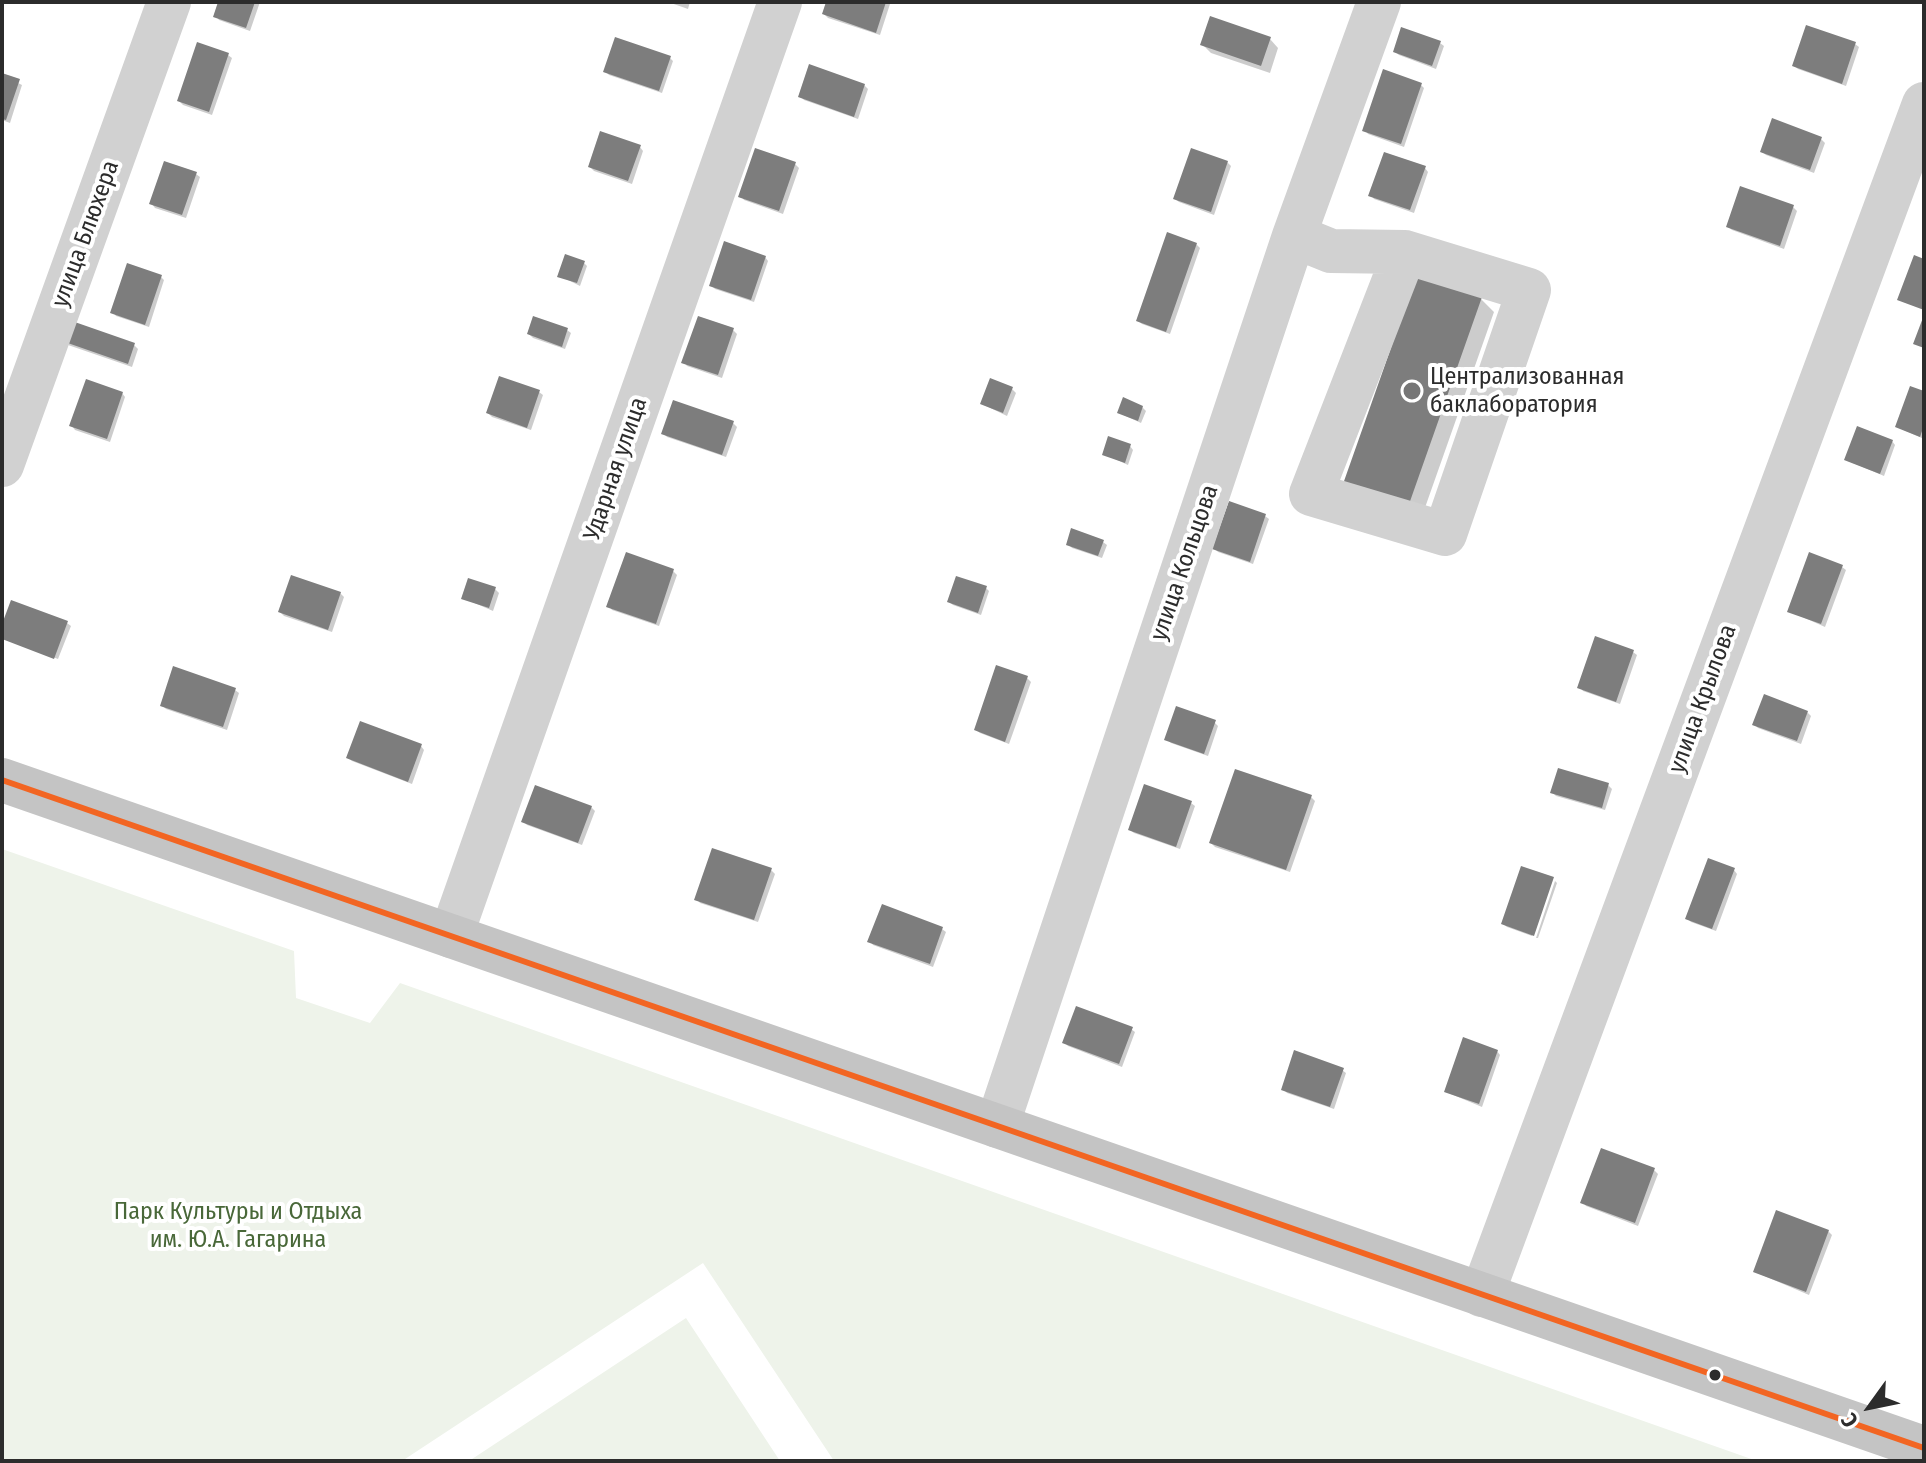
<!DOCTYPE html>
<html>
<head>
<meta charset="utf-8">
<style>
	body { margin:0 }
	#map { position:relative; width:1926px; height:1463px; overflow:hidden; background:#fff; font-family:"Fira Sans Condensed",sans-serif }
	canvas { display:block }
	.frame { position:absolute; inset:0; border:4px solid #2c2c2c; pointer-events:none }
	.north { position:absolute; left:1830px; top:1367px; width:80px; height:80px; -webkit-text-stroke:6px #fff; paint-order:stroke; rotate:237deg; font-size:22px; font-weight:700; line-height:32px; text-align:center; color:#2c2c2c }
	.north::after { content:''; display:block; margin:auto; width:28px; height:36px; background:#2c2c2c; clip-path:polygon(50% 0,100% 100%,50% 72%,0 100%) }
</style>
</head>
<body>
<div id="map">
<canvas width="1926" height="1463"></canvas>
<div class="frame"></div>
<div class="north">С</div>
</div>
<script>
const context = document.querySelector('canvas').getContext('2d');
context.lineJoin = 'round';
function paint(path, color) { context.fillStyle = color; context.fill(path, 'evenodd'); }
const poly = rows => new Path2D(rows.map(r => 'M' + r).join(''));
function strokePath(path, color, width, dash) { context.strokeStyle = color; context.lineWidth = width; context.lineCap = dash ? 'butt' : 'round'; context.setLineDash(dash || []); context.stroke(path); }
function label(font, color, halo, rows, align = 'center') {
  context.font = font + ' "Fira Sans Condensed",sans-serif'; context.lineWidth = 8; context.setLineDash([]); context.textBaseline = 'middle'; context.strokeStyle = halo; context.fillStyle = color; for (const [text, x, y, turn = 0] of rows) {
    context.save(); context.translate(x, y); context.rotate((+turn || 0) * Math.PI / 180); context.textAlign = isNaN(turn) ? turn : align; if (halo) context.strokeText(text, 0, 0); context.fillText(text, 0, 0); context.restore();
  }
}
paint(poly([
	[2,849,294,951,296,998,370,1023,400,983,1757,1461,834,1461,703,1263,402,1461,2,1461],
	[686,1318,780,1461,469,1461]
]), '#eef3ea');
paint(poly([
	[220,2,260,2,250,31,219,20,216,16],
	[668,2,690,2,688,9],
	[828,2,888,2,890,4,880,35,828,18,824,14],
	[1270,39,1278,48,1270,73,1211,53,1202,44],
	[1440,43,1444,46,1436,69,1399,55,1395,52],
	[1855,44,1859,47,1846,86,1798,69,1794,66],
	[228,55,232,58,212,115,183,105,179,101],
	[670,58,673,61,662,93,609,75,605,71],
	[2,75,22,85,10,123,2,120],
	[864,85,868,89,858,119,804,100,800,96],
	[1421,85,1424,88,1404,147,1368,134,1365,130],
	[1821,139,1825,143,1814,173,1766,155,1762,152],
	[640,147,643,151,632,184,594,171,590,167],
	[1227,162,1231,166,1214,215,1179,202,1175,199],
	[795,164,799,168,783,214,744,200,741,196],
	[1425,168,1428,172,1414,213,1374,199,1371,195],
	[196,174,200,177,186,218,155,208,152,204],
	[1741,189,1793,207,1797,211,1784,249,1732,230,1728,227],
	[1196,244,1200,248,1170,334,1142,324,1138,321],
	[765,257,768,261,754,302,715,289,711,285],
	[583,262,587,266,580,286,560,276],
	[161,277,164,280,149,327,116,316,113,312],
	[1481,299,1494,312,1421,519,1358,497],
	[567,330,571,333,565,349,533,338,529,334],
	[733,330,737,334,722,378,687,366,684,362],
	[65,341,134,345,138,349,132,367,68,345],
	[1012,389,1016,393,1007,416,982,404],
	[539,392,543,395,531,430,492,417,488,413],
	[122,393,125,397,110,442,75,430,72,426],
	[1924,393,1924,439,1897,427],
	[1142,407,1146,411,1141,423,1119,413],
	[733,423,737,427,726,457,667,437,663,433],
	[1892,441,1895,445,1884,476,1846,460],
	[1130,446,1133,450,1128,465,1104,454],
	[1265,516,1269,519,1253,564,1218,552,1214,548],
	[1103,542,1107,545,1102,558,1072,548,1068,544],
	[1842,567,1846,570,1825,627,1789,611],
	[673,571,677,575,659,626,612,610,609,606],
	[986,588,989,591,981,615,953,605,949,602],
	[495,589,499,593,493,611,463,598],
	[340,593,344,597,332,632,284,616,280,612],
	[67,623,71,626,58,659,2,637,2,630],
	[1633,652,1637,655,1620,704,1583,691,1580,687],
	[1027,678,1031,682,1009,744,980,733,976,730],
	[235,690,239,693,227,730,166,709,162,705],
	[1807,712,1811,716,1801,744,1758,728,1755,725],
	[1214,722,1218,726,1208,756,1171,743,1167,739],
	[421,746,424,750,412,784,352,761,348,758],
	[1608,785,1612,789,1605,810,1556,796,1552,792],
	[1311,797,1315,801,1290,872,1215,847,1211,843],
	[1191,803,1195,806,1180,849,1134,833,1130,830],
	[591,807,595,811,582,845,527,825,524,822],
	[771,870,775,874,758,922,700,903,697,899],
	[1734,870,1737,874,1716,931,1691,922,1688,919],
	[1552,879,1532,936,1507,927,1503,924],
	[1555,881,1557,883,1538,938,1536,938],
	[942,929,946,932,933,967,873,945,870,941],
	[1131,1029,1135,1032,1122,1067,1068,1046,1065,1043],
	[1497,1051,1500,1055,1482,1107,1446,1092],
	[1342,1070,1346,1073,1334,1109,1287,1093,1283,1089],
	[1654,1170,1658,1174,1638,1226,1586,1206,1583,1202],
	[1828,1231,1832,1235,1809,1295,1755,1272]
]), '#0003');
paint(poly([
	[218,2,255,2,246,28,213,17],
	[826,2,886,2,876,33,822,14],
	[1210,16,1271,37,1261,66,1200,45],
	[1806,25,1856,42,1842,84,1792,66],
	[1401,27,1441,41,1432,66,1393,52],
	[615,37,671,56,659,91,603,72],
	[197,42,229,53,209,112,177,101],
	[809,64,865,84,854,117,798,97],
	[1383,69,1422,83,1401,144,1362,131],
	[2,73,20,79,6,120,2,119],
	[1772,118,1822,137,1810,170,1760,152],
	[600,131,641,145,628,181,588,167],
	[755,148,796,162,779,211,738,197],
	[1191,148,1228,161,1211,212,1173,199],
	[1384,152,1426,166,1410,210,1368,196],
	[164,161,197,172,182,215,149,204],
	[1740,186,1794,205,1780,246,1726,227],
	[1167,232,1197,243,1166,332,1136,321],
	[724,241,766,256,751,300,709,286],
	[565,254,585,261,577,283,557,277],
	[1914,255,1924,259,1924,310,1897,300],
	[127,263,162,275,145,325,110,313],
	[1417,274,1482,297,1408,507,1343,484],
	[1924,315,1924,348,1913,344],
	[533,316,568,328,562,347,527,334],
	[698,316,734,328,718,375,681,363],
	[69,320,135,343,128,364,62,341],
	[499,376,540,390,527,428,486,413],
	[990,378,1013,387,1003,413,980,404],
	[86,379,123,392,107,439,69,426],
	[1910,386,1924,391,1924,425,1920,437,1895,427],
	[1123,397,1143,406,1138,421,1117,413],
	[673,400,734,421,722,455,661,434],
	[1857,426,1893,440,1880,474,1844,460],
	[1108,436,1131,444,1125,463,1102,455],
	[1229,501,1266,514,1250,562,1212,549],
	[1071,528,1104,540,1098,556,1066,545],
	[626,552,674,569,656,624,606,607],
	[1809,552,1843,565,1821,624,1787,612],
	[291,575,341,592,328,630,278,612],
	[956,576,987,586,978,613,947,602],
	[468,578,496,587,489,608,461,599],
	[11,600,68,621,54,659,2,639,2,624],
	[1595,636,1634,650,1616,702,1577,688],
	[996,665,1028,676,1005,742,974,730],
	[173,666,236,688,223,727,160,706],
	[1764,694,1808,711,1797,741,1752,725],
	[1176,706,1216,720,1204,754,1164,740],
	[360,721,422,744,408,782,346,758],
	[1558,768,1609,783,1602,808,1550,793],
	[1235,769,1312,795,1286,870,1209,843],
	[1144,784,1192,801,1176,847,1128,830],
	[535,785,592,806,578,843,521,822],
	[712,848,772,868,754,920,694,900],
	[1708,858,1735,868,1712,929,1685,919],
	[1521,866,1554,877,1534,936,1501,924],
	[882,904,943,927,930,964,867,942],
	[1076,1006,1133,1027,1119,1064,1062,1043],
	[1463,1037,1498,1050,1479,1104,1444,1092],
	[1294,1050,1344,1068,1330,1107,1281,1090],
	[1601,1148,1655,1168,1635,1223,1580,1203],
	[1776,1210,1829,1230,1806,1292,1753,1272]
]), '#7d7d7d');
strokePath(poly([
	[1294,236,1331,251,1405,252,1529,290,1445,534,1311,494,1405,252],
	[2,465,169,2],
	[451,936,780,2],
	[997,1126,1294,236,1379,2],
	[1482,1295,1924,104]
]), '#d1d1d1', 44);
strokePath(poly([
	[2,780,1924,1448]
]), '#c4c4c4', 44);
strokePath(poly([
	[2,780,1924,1448]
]), '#f26522', 6);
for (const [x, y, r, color] of [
	[1412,391,10,"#767676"],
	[1715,1375,7,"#2c2c2c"]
]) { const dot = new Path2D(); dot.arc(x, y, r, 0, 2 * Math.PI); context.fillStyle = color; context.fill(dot); strokePath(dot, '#fff', 3); }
label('24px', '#2c2c2c', '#fff', [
	["улица Блюхера",86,234,-70],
	["Ударная улица",616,469,-71],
	["улица Кольцова",1185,563,-71],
	["улица Крылова",1703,699,-70]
]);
label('24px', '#2c2c2c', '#fff', [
	["Централизованная",1430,377],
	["баклаборатория",1430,405]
], 'left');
label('24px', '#496839', '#fff', [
	["Парк Культуры и Отдыха",238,1212],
	["им. Ю.А. Гагарина",238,1240]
]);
</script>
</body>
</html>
